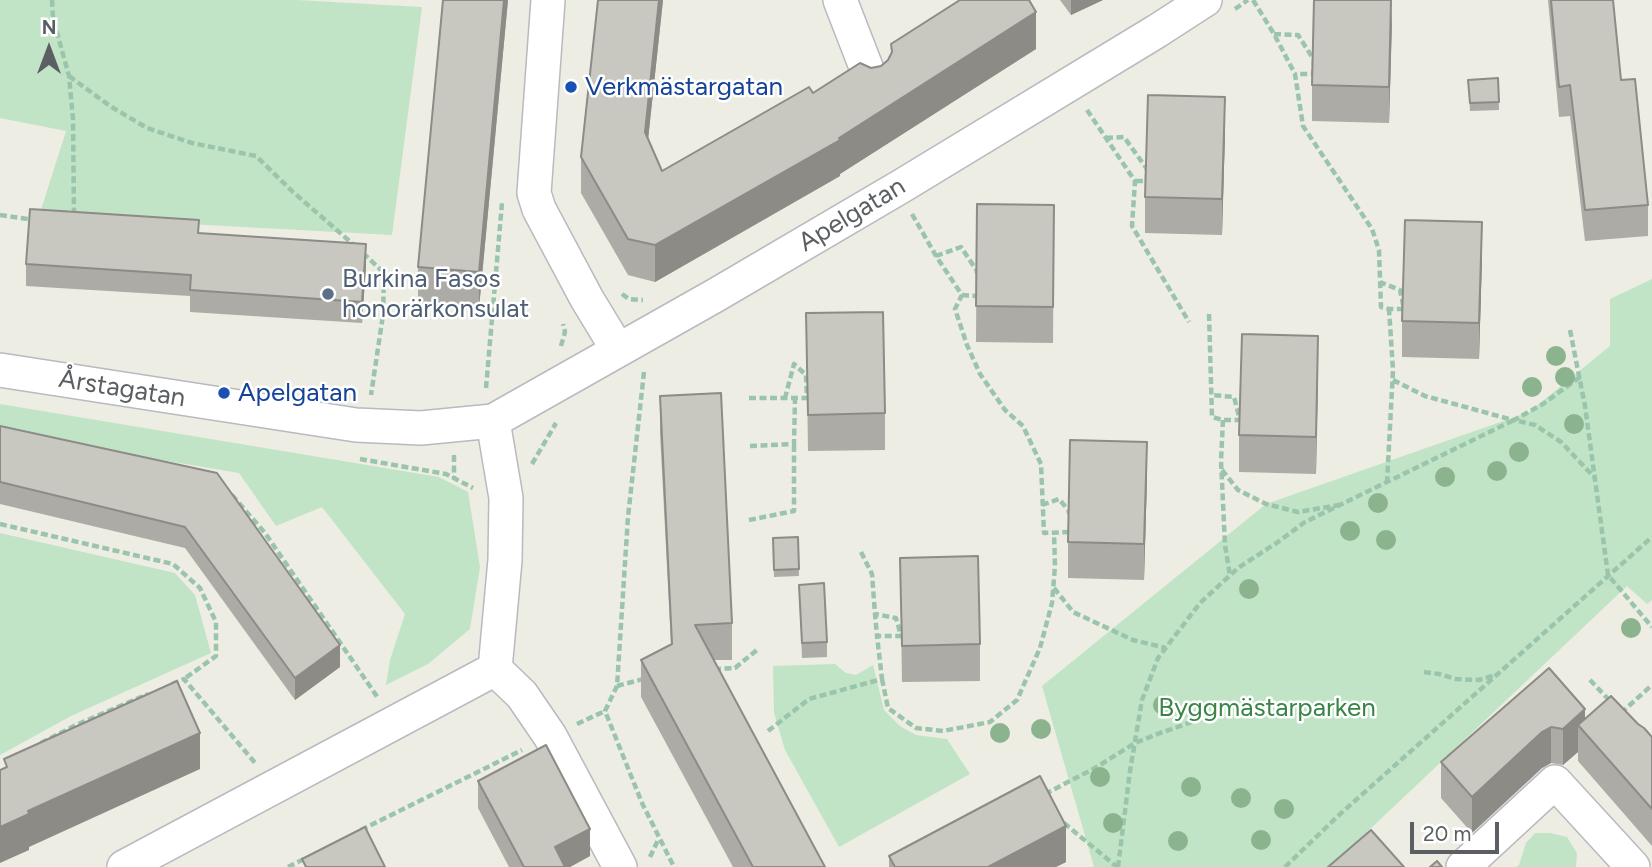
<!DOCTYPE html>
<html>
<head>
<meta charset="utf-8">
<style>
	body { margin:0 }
	#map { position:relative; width:1652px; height:867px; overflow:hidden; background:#edede3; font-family:Figtree,sans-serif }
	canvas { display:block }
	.north { position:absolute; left:14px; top:14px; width:70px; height:70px; -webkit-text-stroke:5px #fff; paint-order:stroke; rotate:0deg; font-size:19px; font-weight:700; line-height:28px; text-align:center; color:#5b5e63 }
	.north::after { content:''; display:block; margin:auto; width:24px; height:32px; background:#5b5e63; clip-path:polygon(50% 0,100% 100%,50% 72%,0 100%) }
	.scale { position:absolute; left:1410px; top:822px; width:89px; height:32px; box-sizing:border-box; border:4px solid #5b5e63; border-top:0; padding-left:9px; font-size:21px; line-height:24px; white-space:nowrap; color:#5b5e63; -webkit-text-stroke:5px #fff; paint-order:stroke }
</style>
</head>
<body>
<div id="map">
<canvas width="1652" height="867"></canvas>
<div class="north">N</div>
<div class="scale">20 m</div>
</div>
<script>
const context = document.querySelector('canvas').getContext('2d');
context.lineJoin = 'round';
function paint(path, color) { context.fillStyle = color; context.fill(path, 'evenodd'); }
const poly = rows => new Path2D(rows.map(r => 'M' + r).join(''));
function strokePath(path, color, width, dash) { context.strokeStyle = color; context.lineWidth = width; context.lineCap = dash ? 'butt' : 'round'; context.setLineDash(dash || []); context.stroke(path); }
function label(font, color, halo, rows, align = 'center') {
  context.font = font + ' Figtree,sans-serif'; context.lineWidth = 5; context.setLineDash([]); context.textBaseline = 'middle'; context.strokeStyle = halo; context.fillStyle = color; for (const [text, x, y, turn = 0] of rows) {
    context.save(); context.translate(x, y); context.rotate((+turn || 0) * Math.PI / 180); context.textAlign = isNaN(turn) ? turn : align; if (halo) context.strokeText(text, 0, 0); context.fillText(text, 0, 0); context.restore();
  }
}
paint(poly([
	[0,0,297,0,422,7,392,235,39,216,66,131,0,118],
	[1652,279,1652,600,1647,604,1627,586,1330,867,1094,867,1042,686,1266,504,1529,412,1610,346,1610,299],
	[0,404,439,477,468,492,480,567,470,629,428,664,386,685,390,660,405,614,322,507,276,526,239,473,0,433],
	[0,533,175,573,195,595,211,653,71,716,0,755],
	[835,664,846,673,856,675,873,665,884,710,900,726,916,735,947,739,970,774,839,847,785,750,774,713,773,666],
	[1535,833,1550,833,1567,837,1577,853,1576,867,1516,867,1519,865,1526,843]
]), '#c1e4c6');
const minor = poly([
	[548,0,534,193,539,209,587,299,618,350],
	[840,0,873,85],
	[0,370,356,425,421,428,493,421,716,295,900,187,1157,31,1205,0],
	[493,421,506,498,505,560,495,669,522,695,550,736,620,867],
	[124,867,495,669],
	[1463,867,1555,782,1633,867]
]);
strokePath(minor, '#b8babf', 36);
strokePath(poly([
	[52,0,53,18,69,76,73,119,74,217],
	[1253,0,1274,34,1295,74,1303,126,1372,229,1379,250,1381,307,1389,309,1404,309,1400,290,1380,282],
	[1235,9,1248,0],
	[1274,34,1298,35,1314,60,1313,74,1295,74],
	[69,76,110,106,147,128,192,143,256,156,293,192,354,245],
	[1087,110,1135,181,1132,226,1189,322],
	[1106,138,1124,137,1147,169,1147,181,1135,181],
	[912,214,936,256,962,295,955,309,967,345,980,374,1005,410,1023,426,1041,464,1044,533,1069,532,1069,530],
	[0,215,34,220],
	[363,253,384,273,383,315,371,395],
	[936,256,961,247,977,271,977,274],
	[622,294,629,299,643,300],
	[962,295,978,296,978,294],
	[1209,314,1212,417,1223,420,1240,420,1234,397,1212,395],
	[1570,330,1585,406,1608,575,1652,627],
	[561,346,565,332,563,324],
	[644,372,628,517,617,686,605,711,642,803,674,867],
	[1580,377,1543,404,1514,420,1535,425,1561,442,1595,478],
	[1393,380,1425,396,1513,420],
	[486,388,502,203],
	[749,398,807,398,806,375,794,364,785,398],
	[1223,420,1221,461,1225,545,1230,576],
	[750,446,794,444,795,398],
	[454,455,454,478],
	[360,459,446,474,473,488],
	[532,464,556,423],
	[1222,470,1238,490,1266,504,1298,512,1339,505],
	[1387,483,1393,370,1389,309],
	[232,495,265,533,378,698],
	[1042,505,1059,499,1069,511,1069,514],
	[749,520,794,511,794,444],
	[0,524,173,564,200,588,216,622,216,656,184,679],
	[861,552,872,574,875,614,877,636,901,636,896,618,875,614],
	[1054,588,1073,612,1133,640,1166,648],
	[714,669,735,668,758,649],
	[1424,672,1439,674,1456,679,1479,680,1495,675],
	[882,679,888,708,916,728,943,731,990,722,1017,700,1040,648,1052,603,1055,566,1054,532],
	[1590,680,1611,702],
	[172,684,184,679,256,764],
	[617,686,647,678],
	[1621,713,1652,685],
	[577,724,605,711],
	[768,731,809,699,882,679,877,636],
	[41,743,76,725,148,694],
	[1045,794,1095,768,1135,743,1160,733,1224,711],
	[1064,823,1117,867],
	[361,830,522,750],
	[650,857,659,838],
	[288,867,306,858],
	[1118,867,1130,771,1142,700,1158,658,1200,603,1238,568,1278,542,1305,522,1514,420],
	[1285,867,1339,815,1652,537]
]), '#9bc4ac', 4.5, [7, 3.5]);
strokePath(minor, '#fff', 33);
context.fillStyle = '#8bb38d';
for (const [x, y] of [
	[1556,356],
	[1565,377],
	[1532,387],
	[1574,424],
	[1519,452],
	[1497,471],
	[1445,477],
	[1378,503],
	[1350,531],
	[1386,540],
	[1249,589],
	[1631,628],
	[1163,705],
	[1041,729],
	[1000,733],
	[1100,777],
	[1191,787],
	[1241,798],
	[1284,809],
	[1113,823],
	[1261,840],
	[1178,841]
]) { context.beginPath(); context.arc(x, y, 10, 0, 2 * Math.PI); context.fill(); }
paint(poly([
	[508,0,479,308,418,303,418,267],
	[663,0,648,139,662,171,813,93,871,68,881,66,888,60,891,54,891,44,1036,49,840,174,840,176,655,282,628,275,581,193,581,157],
	[1060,0,1103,0,1071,15],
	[1548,0,1613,0,1621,80,1648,205,1648,236,1585,241,1570,116,1559,117],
	[1392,22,1389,123,1312,121,1312,85],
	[1498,78,1499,110,1470,111,1468,80],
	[1225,133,1222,235,1145,233,1145,197],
	[977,204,1054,205,1053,343,976,342],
	[199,233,366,266,362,323,190,312,190,296,26,286,26,264],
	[1482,258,1479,359,1402,357,1402,321],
	[806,313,885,413,885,450,808,451],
	[1318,372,1316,474,1239,472,1239,435],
	[660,396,732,623,732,660,714,660,825,867,733,867,641,697,641,660,671,644,660,433],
	[0,426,217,473,340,667,295,700,185,548,0,504],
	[1147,478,1144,580,1068,578,1068,542],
	[798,537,799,576,774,577,773,538],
	[900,558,980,644,980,681,902,682],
	[799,585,827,642,827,657,802,658],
	[1549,668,1585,718,1638,724,1652,737,1652,846,1578,761,1578,752,1563,765,1551,763,1542,768,1472,833,1441,798,1441,762],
	[478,781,590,856,570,867,509,867,478,808],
	[889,856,1066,862,1056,867,889,867]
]), '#acaba5');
paint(poly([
	[504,0,508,0,479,308,479,272],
	[659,0,663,0,645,168,645,132],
	[1071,0,1103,0,1071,15],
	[1392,0,1392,22,1389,123,1389,87],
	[1036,12,1036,49,840,174,840,176,655,282,655,245,839,138],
	[1225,97,1225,133,1222,235,1222,199],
	[1482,222,1482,258,1479,359,1479,323],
	[366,244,366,266,362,323,362,302],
	[1318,336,1318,372,1316,474,1316,437],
	[1147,442,1147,478,1144,580,1144,544],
	[340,645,340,667,295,700,295,678],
	[1585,709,1585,734,1578,725,1578,752,1563,765,1563,729],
	[1551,727,1551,763,1542,768,1472,833,1472,797,1542,732],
	[200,733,200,769,29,847,29,850,0,863,0,827,28,811],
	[1066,826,1066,862,1056,867,988,867],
	[590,829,590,856,570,867,555,867,555,847]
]), '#8c8b86');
const building = poly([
	[443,0,504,0,479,272,418,267,443,0],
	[598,0,659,0,645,132,662,171,809,87,813,93,860,63,871,68,881,66,888,60,892,52,891,44,960,0,1029,0,1036,12,839,138,840,140,655,245,628,239,581,157,598,0],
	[1314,0,1391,0,1389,87,1312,85,1314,0],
	[1551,0,1613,0,1621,80,1635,79,1648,205,1585,210,1570,85,1559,87,1551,0],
	[1498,78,1499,102,1470,103,1468,80,1498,78],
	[1148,95,1225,97,1222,199,1145,197,1148,95],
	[977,204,1054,205,1053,307,976,306,977,204],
	[30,209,199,220,198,233,366,244,362,302,190,290,191,275,26,264,30,209],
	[1405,220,1482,222,1479,323,1402,321,1405,220],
	[883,312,885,413,808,415,806,313,883,312],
	[1242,334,1318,336,1316,437,1239,435,1242,334],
	[721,393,732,623,695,625,825,867,753,867,641,660,672,644,660,396,721,393],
	[0,426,217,473,340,645,295,678,185,527,0,482,0,426],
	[1070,440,1147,442,1144,544,1068,542,1070,440],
	[798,537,799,569,774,570,773,538,798,537],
	[978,556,980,644,902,646,900,558,978,556],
	[824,583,827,642,802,643,799,585,824,583],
	[1549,668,1585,709,1563,729,1551,727,1542,732,1472,797,1441,762,1549,668],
	[177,681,200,733,28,811,29,814,0,827,0,770,7,767,4,759,177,681],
	[1611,696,1638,724,1644,728,1652,737,1652,809,1578,725,1611,696],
	[546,745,590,829,555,847,565,867,524,867,478,781,546,745],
	[1040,776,1066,826,988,867,895,867,889,856,1040,776],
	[365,827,385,867,306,867,302,859,365,827],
	[1371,830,1404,867,1328,867,1371,830],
	[1437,861,1442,867,1430,867,1437,861]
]);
paint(building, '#c8c7c0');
strokePath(building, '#8c8b86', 2);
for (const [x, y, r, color] of [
	[571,87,7,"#1a4fb4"],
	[328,294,7,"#5c6f8a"],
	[224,393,7,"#1a4fb4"]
]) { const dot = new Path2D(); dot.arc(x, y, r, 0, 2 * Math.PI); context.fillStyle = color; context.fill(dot); strokePath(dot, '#fff', 2.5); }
label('26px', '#164399', '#fff', [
	["Verkmästargatan",585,87],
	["Apelgatan",238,393]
], 'left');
label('26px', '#5b5e63', '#fff', [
	["Apelgatan",852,215,-31],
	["Årstagatan",122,389,9]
]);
label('26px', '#4e5e75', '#fff', [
	["Burkina Fasos",342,279],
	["honorärkonsulat",342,309]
], 'left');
label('26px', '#3a8447', '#fff', [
	["Byggmästarparken",1267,708]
]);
</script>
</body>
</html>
